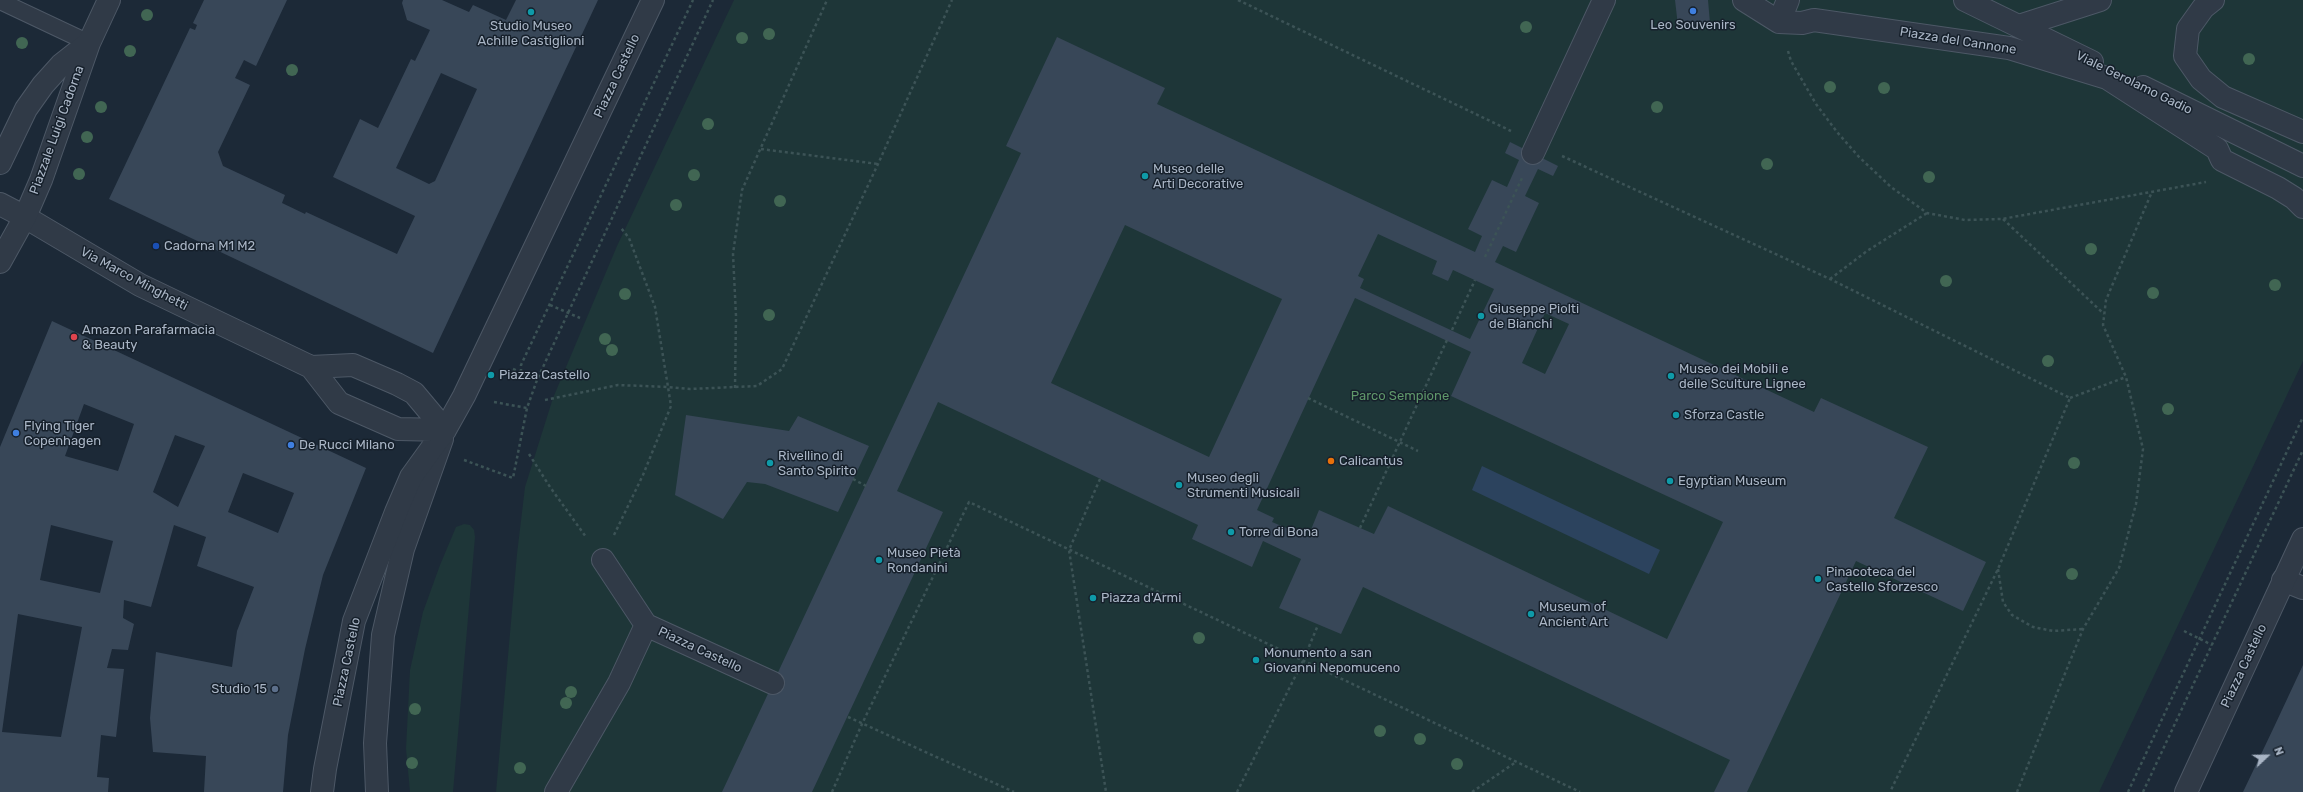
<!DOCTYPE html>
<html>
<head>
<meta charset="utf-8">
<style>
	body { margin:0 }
	#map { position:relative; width:2303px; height:792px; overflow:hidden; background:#1c2937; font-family:Rubik,sans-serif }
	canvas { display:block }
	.north { position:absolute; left:2247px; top:736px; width:40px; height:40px; -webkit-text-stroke:3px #16202b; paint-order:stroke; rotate:68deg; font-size:11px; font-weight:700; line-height:16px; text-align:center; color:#a9b5c5 }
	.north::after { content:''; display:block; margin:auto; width:14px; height:18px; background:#a9b5c5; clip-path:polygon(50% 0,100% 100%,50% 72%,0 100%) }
</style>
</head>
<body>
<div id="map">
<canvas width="2303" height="792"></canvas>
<div class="north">N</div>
</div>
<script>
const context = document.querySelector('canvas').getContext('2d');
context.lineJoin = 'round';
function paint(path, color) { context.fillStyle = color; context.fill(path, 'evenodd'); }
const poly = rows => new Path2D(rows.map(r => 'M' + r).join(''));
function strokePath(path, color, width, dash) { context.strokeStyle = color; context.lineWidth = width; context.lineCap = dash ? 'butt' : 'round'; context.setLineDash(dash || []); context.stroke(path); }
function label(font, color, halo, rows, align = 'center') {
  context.font = font + ' Rubik,sans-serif'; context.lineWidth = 3; context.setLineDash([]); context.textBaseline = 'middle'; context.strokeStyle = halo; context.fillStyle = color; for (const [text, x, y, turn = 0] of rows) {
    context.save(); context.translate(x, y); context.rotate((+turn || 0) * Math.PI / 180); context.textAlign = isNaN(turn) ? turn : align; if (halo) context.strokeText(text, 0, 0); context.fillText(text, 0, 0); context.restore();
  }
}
paint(poly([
	[734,0,2303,0,2303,361,2099,792,496,792,517,554,525,487,553,398,617,246],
	[464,524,470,525,474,530,475,537,453,792,410,792,406,749,410,670,423,612,440,565,456,527]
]), '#1e3638');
paint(poly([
	[1482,466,1660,550,1649,574,1472,490]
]), '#2c435e');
paint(poly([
	[204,0,287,0,256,66,244,60,235,78,250,85,218,152,223,166,285,195,282,203,305,214,306,212,397,254,415,216,333,177,360,119,378,128,411,59,415,61,430,30,407,20,402,3,403,0,442,0,469,12,473,5,506,20,516,0,598,0,433,353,109,199,190,28,195,30,197,25,193,23],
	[441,73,477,89,435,181,429,184,396,168],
	[1675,0,1708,0,1710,23,1678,26],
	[1057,37,1165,88,1157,104,1475,252,1482,236,1468,229,1492,180,1507,187,1519,160,1505,153,1510,142,1558,166,1553,176,1538,169,1525,196,1539,203,1516,252,1503,246,1495,262,1814,412,1821,398,1928,447,1894,518,1986,562,1963,611,1856,561,1747,792,1714,792,1730,760,1363,587,1341,634,1279,608,1301,559,1263,541,1252,567,1192,539,1198,525,938,402,897,491,943,512,812,792,722,792,1021,153,1006,146],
	[1125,225,1282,299,1209,457,1051,383],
	[1378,234,1437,261,1432,274,1448,281,1453,270,1494,289,1470,339,1360,288,1364,279,1358,276],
	[1355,298,1471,352,1451,396,1723,522,1667,639,1388,506,1374,534,1319,510,1308,537,1272,522,1274,518,1257,510],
	[1545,313,1569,324,1545,374,1522,363],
	[52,321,366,468,323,575,305,649,288,735,283,792,204,792,206,756,153,752,150,718,156,652,232,667,237,631,254,587,197,566,206,537,174,525,151,607,124,600,123,618,134,624,128,650,112,649,107,668,124,669,116,737,101,735,97,777,109,778,108,792,0,792,0,447],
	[84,404,134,424,118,471,65,456],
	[175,435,205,446,178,507,153,492],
	[243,473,294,493,278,533,228,512],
	[51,525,113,541,100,593,40,580],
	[18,614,82,627,61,737,2,732],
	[686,415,789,431,798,416,869,446,838,512,765,484,747,482,723,519,675,495],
	[2303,665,2303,792,2243,792,2274,727]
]), '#384758');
const service = poly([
	[0,1,89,43]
]);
const pedestrian = poly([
	[1744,0,1779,22,1802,23,1814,20,2009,48,2107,78,2217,149,2222,160,2278,188,2294,198,2303,207],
	[1965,0,2092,62],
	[2213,0,2203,8,2188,29,2185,56,2201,79,2223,97,2303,132],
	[1779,22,1788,0],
	[2019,26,2100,0],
	[2143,87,2303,166],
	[1533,153,1604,0],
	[603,560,646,625],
	[646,625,773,683],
	[377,792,375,743,383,635,403,549,442,439],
	[556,792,619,683,646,625]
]);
const minor = poly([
	[25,217,140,285,311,367,339,403,398,429,445,430],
	[311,367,353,365,397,384,414,393,445,430],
	[2283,580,2303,588],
	[322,792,325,769,354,621,396,512,411,477,445,430,464,396,653,0]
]);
const tertiary = poly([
	[0,163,26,109,43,85,61,65,89,43],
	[0,204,25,217],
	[0,262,25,217,41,180,89,43,109,0],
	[2186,792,2303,539]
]);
strokePath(service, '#4d5866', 18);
strokePath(pedestrian, '#4d5866', 24);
strokePath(minor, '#4d5866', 24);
strokePath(tertiary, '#4d5866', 24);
strokePath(poly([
	[1238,0,1511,131],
	[1788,51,1791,61,1816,104,1837,132,1859,157,1891,187,1927,213,1965,220,2002,219,2206,182],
	[761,149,878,164],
	[1562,156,1830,279,2070,398,1998,569,1890,792],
	[2003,219,2104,314],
	[1485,257,1522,178],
	[1830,279,1867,251,1927,213],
	[550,305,580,318],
	[1452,330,1475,280],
	[513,369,532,377],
	[521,372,521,365,693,0],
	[735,388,736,316,733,254,742,190,827,0],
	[1308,398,1418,451],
	[2070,398,2126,377],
	[545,400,618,385,668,387,655,307,629,238,621,228],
	[494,402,527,408],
	[529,454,550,487,586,537],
	[464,460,513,478,527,408,537,380,713,0],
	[853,479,866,486],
	[1100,479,1069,550,1106,792],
	[1360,528,1447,340],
	[614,535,643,475,671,406,668,387,690,389,757,386,782,369,878,164,952,0],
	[1998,569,2003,602,2012,615,2033,627,2053,631,2083,629],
	[2184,631,2212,645],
	[848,717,1014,792],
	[832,792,862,724,969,502,1580,792],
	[1237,792,1303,661,1318,625],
	[1472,792,1516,762],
	[2017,792,2083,629,2119,568,2136,504,2143,449,2126,377,2103,325,2106,300,2151,194],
	[2128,792,2303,417],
	[2143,792,2303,450]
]), '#3c5356', 2.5, [3, 3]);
strokePath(service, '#303a47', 16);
strokePath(pedestrian, '#303a47', 22);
strokePath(minor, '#303a47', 22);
strokePath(tertiary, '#303a47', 22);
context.fillStyle = '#416653';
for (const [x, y] of [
	[147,15],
	[1526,27],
	[769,34],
	[742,38],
	[22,43],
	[130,51],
	[2249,59],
	[292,70],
	[1830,87],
	[1884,88],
	[101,107],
	[1657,107],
	[708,124],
	[87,137],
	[1767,164],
	[79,174],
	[694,175],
	[1929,177],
	[780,201],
	[676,205],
	[2091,249],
	[1946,281],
	[2275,285],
	[2153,293],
	[625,294],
	[769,315],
	[605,339],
	[612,350],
	[2048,361],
	[2168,409],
	[2074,463],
	[2072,574],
	[1199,638],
	[571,692],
	[566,703],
	[415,709],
	[1380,731],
	[1420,739],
	[412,763],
	[1457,764],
	[520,768]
]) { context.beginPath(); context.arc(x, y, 6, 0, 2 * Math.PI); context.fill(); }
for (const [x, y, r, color] of [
	[1693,11,4,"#3f7fe0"],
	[531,12,4,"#0f9aa8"],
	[1145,176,4,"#0f9aa8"],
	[156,246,4,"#1a4fb4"],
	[1481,316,4,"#0f9aa8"],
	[74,337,4,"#e0444e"],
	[491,375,4,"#0f9aa8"],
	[1671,376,4,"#0f9aa8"],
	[1676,415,4,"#0f9aa8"],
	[16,433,4,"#3f7fe0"],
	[291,445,4,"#3f7fe0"],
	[1331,461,4,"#e8710a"],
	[770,463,4,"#0f9aa8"],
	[1670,481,4,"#0f9aa8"],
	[1179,485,4,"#0f9aa8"],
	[1231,532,4,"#0f9aa8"],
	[879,560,4,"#0f9aa8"],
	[1818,579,4,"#0f9aa8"],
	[1093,598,4,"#0f9aa8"],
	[1531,614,4,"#0f9aa8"],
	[1256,660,4,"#0f9aa8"],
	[275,689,4,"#5c6f8a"]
]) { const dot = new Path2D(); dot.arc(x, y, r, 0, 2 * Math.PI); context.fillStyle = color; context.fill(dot); strokePath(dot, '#16202b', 1.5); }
label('13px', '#a9b5c5', '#16202b', [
	["Leo Souvenirs",1693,25,"center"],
	["Studio Museo",531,26,"center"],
	["Achille Castiglioni",531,41,"center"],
	["Museo delle",1153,169],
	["Arti Decorative",1153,184],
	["Cadorna M1 M2",164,246],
	["Giuseppe Piolti",1489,309],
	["de Bianchi",1489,324],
	["Amazon Parafarmacia",82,330],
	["& Beauty",82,345],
	["Museo dei Mobili e",1679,369],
	["delle Sculture Lignee",1679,384],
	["Piazza Castello",499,375],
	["Sforza Castle",1684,415],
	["Flying Tiger",24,426],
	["Copenhagen",24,441],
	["De Rucci Milano",299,445],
	["Rivellino di",778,456],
	["Santo Spirito",778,471],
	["Calicantus",1339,461],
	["Museo degli",1187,478],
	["Strumenti Musicali",1187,493],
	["Egyptian Museum",1678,481],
	["Torre di Bona",1239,532],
	["Museo Pietà",887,553],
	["Rondanini",887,568],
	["Pinacoteca del",1826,572],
	["Castello Sforzesco",1826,587],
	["Piazza d'Armi",1101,598],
	["Museum of",1539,607],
	["Ancient Art",1539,622],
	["Monumento a san",1264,653],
	["Giovanni Nepomuceno",1264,668],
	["Studio 15",267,689,"right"]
], 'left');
label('13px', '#a9b5c5', '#16202b', [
	["Piazza del Cannone",1958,41,9],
	["Piazza Castello",617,76,-65],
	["Viale Gerolamo Gadio",2134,83,26],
	["Piazzale Luigi Cadorna",57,130,-70],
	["Via Marco Minghetti",134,279,28],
	["Piazza Castello",700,650,25],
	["Piazza Castello",347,662,-78],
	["Piazza Castello",2244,666,-65]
]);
label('13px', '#5f976a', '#16202b', [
	["Parco Sempione",1400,396]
]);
</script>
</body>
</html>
